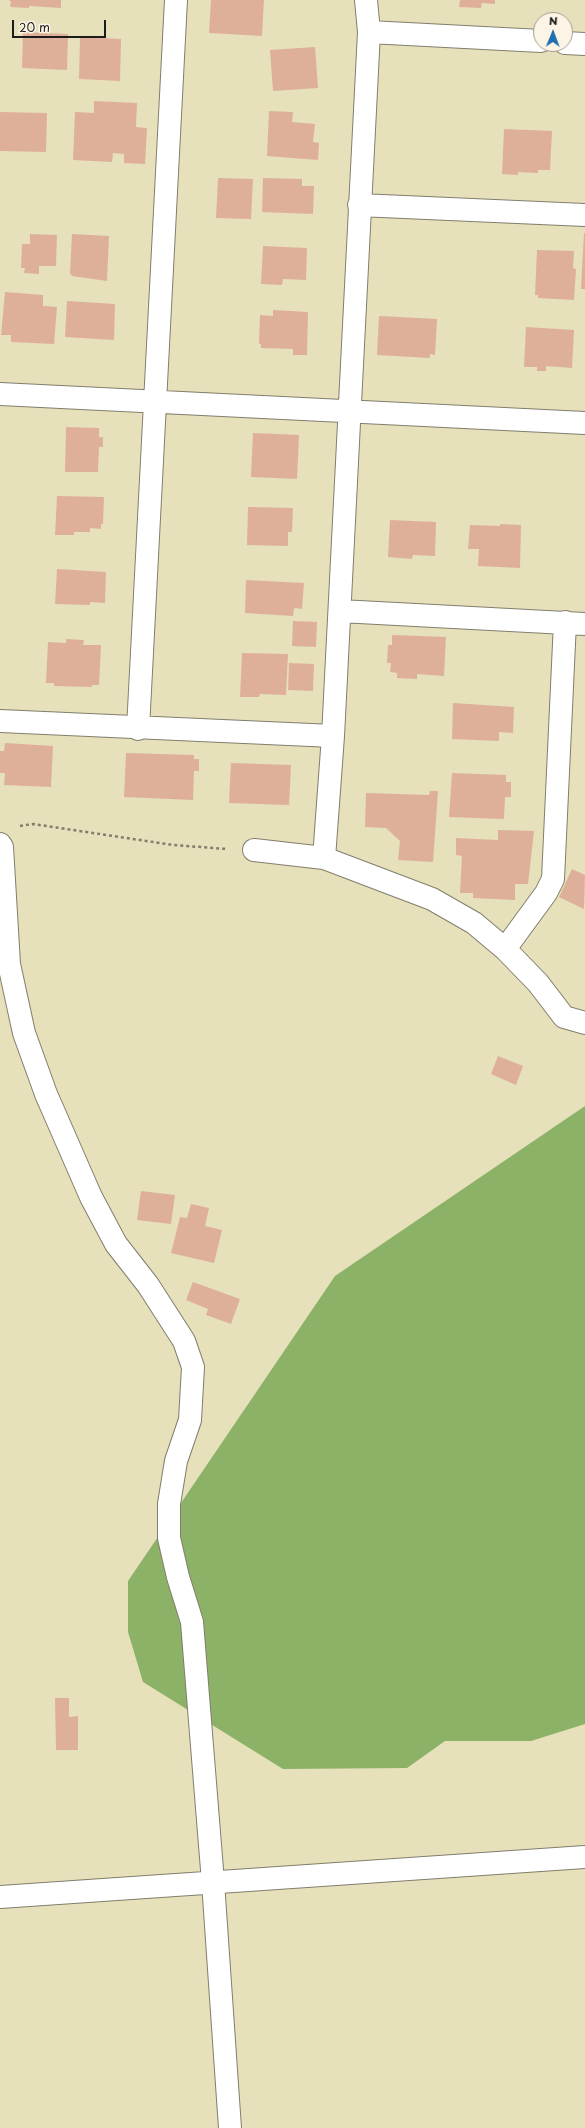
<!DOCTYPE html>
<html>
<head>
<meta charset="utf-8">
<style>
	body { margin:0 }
	#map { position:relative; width:585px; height:2128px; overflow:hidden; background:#e6e0bb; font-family:"Playpen Sans",sans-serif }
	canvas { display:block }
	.north { position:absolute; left:533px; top:12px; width:40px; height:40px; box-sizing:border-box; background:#fcf5e5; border:1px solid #a29e95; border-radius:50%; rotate:1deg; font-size:11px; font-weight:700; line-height:16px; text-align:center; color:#1c1c1c }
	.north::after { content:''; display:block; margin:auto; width:14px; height:18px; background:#1f6fb2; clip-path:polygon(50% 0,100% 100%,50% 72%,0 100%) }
	.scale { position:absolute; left:12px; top:20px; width:94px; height:18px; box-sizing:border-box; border:2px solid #1c1c1c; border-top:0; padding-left:5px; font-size:12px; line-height:14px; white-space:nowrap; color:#1c1c1c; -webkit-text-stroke:3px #fcf5e5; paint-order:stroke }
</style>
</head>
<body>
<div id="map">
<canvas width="585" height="2128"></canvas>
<div class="north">N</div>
<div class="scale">20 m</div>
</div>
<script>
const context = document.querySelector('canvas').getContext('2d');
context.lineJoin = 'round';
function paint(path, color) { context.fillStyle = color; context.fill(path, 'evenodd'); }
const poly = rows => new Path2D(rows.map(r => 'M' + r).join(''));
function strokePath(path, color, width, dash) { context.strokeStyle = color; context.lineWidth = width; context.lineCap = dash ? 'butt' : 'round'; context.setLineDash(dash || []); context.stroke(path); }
paint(poly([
	[585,1106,585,1724,531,1741,445,1741,407,1768,283,1769,143,1682,128,1632,128,1581,335,1276]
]), '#8cb267');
paint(poly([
	[9,0,61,0,61,8,29,6,29,8,10,7,11,2],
	[211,0,264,0,262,36,209,33],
	[460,0,495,0,495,4,482,3,481,8,459,7],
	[23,32,68,34,67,70,22,68],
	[80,37,121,39,120,81,79,79],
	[315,47,318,88,273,91,270,50],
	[94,101,137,103,136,127,147,128,145,164,124,163,124,154,113,153,112,162,73,160,75,112,94,113],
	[269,111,293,112,292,122,315,124,313,142,319,143,318,160,267,156],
	[0,112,47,113,46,152,0,151],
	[504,129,552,131,550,170,538,170,538,173,518,172,518,175,502,174],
	[218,178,253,179,251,219,216,218],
	[263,178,302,179,302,186,314,186,313,214,262,212],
	[584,233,585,233,585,289,581,289],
	[30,234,57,235,56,266,39,266,39,274,24,273,25,268,21,268,22,244,30,244],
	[72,234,109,236,107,281,72,276,70,273],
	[263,246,307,248,306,280,283,279,282,285,261,284],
	[537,250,574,251,573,268,576,269,574,300,538,298,538,295,535,295],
	[5,292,43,295,43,306,57,307,54,344,11,342,11,335,1,335],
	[67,301,115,304,114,340,65,337],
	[273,310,308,312,307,355,293,355,293,349,261,348,261,344,259,344,260,315,273,316],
	[379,316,437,319,435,355,430,354,430,358,377,355],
	[526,327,574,330,572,368,546,366,546,371,537,371,537,367,524,367],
	[66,427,99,428,99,437,103,437,103,447,99,447,98,472,65,472],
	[253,433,299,435,297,479,251,477],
	[57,496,104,497,103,524,101,524,101,529,90,528,90,532,74,532,74,535,55,535],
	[248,507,293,508,292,532,288,532,288,546,247,545],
	[390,520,436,522,435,556,413,555,412,559,388,557],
	[500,524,521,525,520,568,478,566,479,549,468,549,470,525,500,526],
	[57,569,106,572,105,603,90,602,90,605,55,604],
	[246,580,304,583,302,609,294,608,293,616,245,613],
	[293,621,317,622,316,647,292,646],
	[392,635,446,637,444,676,417,674,417,679,397,678,397,673,390,672,391,663,387,663,388,645,392,645],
	[66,639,84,640,83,645,101,645,99,685,92,685,92,687,54,686,54,683,46,683,48,642,66,643],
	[242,653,288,654,286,695,260,694,259,697,240,697],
	[289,663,314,664,313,691,288,690],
	[453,703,514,707,513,733,499,732,499,741,452,739],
	[5,743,53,746,51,787,4,785,5,773,0,773,0,751,4,751],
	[126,753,194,755,194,759,199,759,199,771,194,771,193,800,124,797],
	[231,763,291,765,289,805,229,803],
	[452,773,506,775,506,782,511,782,511,797,505,797,504,819,449,817],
	[430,791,438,791,433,862,398,860,400,841,386,828,365,827,366,793,429,795],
	[498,830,534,831,528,884,515,884,515,900,473,898,473,893,460,893,462,856,456,855,456,838,498,840],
	[572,869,585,875,584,909,559,897],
	[498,1056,523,1066,516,1085,491,1074],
	[141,1191,175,1195,171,1224,137,1220],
	[191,1204,209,1208,205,1226,222,1230,214,1263,171,1253,180,1217,187,1218],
	[193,1282,240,1299,231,1324,206,1315,208,1309,186,1300],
	[55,1698,69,1698,69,1717,78,1716,78,1750,56,1750]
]), '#dfb099');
const minor = poly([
	[369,32,541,41],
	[565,43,585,44],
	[359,205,585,215],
	[0,394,585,423],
	[340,611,585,624],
	[0,721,333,736,369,32,366,0],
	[138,729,176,0],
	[0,844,2,847,9,964,24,1033,46,1094,91,1197,116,1244,148,1285,184,1341,193,1367,190,1420,176,1461,169,1504,169,1538,178,1577,192,1622,213,1882,230,2128],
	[254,850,324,858,432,899,474,923,505,949,538,983,564,1017,585,1023],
	[324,858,333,736],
	[505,949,546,893,553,879,565,622],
	[0,1897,585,1857]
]);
strokePath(minor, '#817e6c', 24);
strokePath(poly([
	[20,826,33,824,173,845,227,849]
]), '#817e6c', 2.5, [3, 3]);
strokePath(minor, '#fff', 22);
</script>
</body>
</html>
